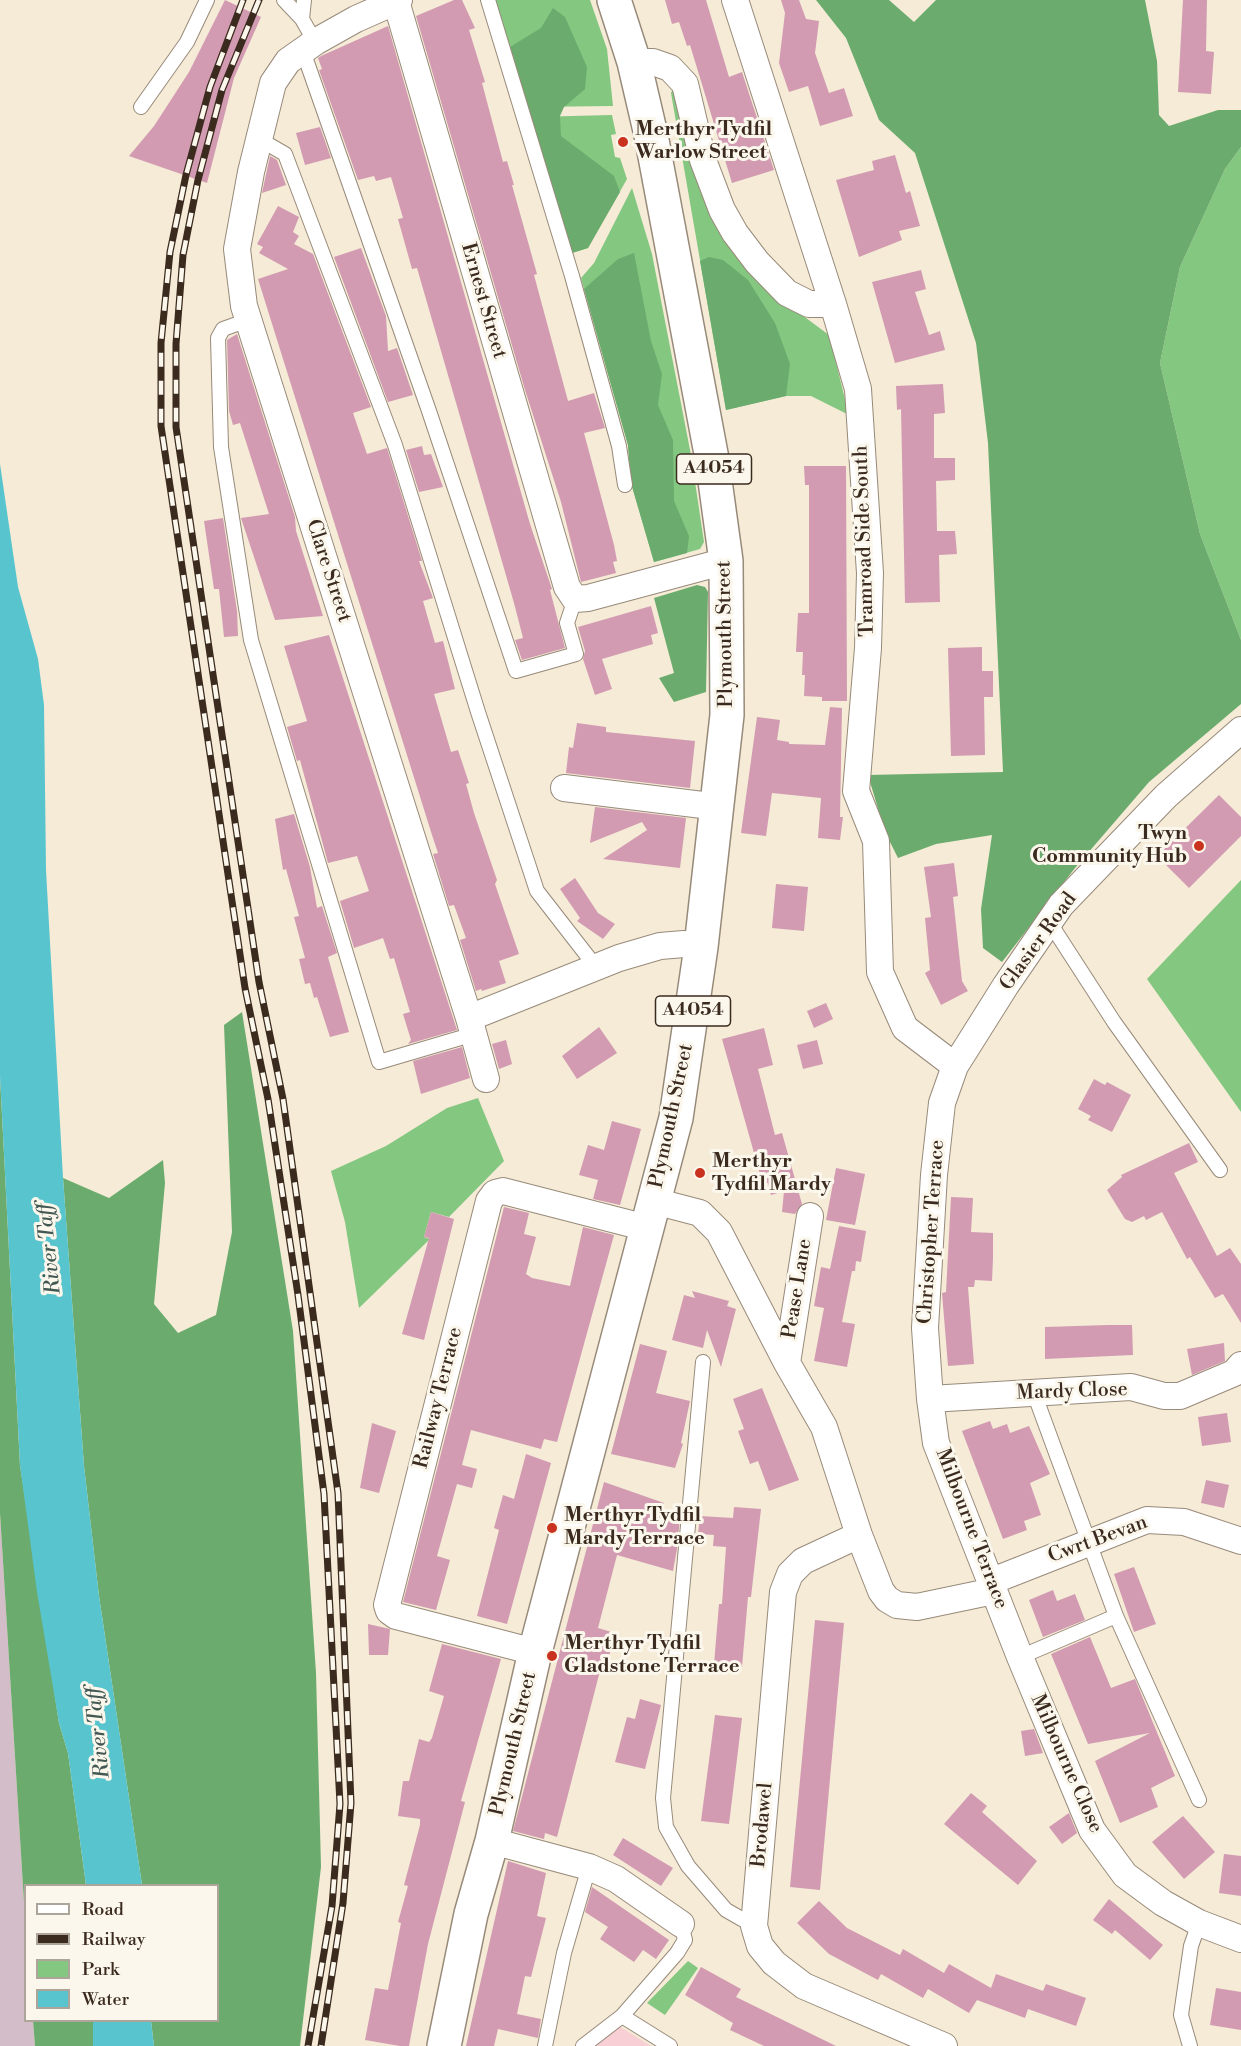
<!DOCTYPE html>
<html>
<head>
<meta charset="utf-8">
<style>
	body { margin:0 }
	#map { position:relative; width:1241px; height:2046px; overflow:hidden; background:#f5ebd6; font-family:"Libre Bodoni",serif }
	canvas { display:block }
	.legend { position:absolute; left:24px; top:1884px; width:195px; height:138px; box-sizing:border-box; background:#fbf7ec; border:2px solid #aea59a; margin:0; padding:8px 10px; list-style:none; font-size:18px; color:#3b2a1e }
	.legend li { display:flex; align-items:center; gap:12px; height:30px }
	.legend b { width:30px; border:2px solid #aea59a }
</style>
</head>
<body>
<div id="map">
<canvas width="1241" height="2046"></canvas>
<ul class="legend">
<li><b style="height:8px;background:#fff"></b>Road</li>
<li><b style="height:8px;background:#3b2a1e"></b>Railway</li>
<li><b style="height:16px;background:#84c780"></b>Park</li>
<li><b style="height:16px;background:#57c4ce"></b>Water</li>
</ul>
</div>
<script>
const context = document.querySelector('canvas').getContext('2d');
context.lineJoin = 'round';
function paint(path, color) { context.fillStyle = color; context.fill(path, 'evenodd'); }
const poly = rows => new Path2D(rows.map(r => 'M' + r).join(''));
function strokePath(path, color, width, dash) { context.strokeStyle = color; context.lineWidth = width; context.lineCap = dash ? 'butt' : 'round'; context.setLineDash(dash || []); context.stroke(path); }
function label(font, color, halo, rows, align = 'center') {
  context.font = font + ' "Libre Bodoni",serif'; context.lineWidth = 6; context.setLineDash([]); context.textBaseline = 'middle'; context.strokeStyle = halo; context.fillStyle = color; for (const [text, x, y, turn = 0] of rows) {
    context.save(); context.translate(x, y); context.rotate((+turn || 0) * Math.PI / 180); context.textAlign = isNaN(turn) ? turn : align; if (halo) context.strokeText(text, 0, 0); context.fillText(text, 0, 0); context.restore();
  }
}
paint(poly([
	[619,2026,651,2046,594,2046]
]), '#f7cfd4');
paint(poly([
	[0,1513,25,1919,26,2020,33,2021,35,2046,0,2046]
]), '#d2bdc8');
paint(poly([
	[494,0,590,0,607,49,613,106,529,107],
	[673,88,775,295,829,335,849,415,811,396,786,396,726,410,671,93],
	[612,115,616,134,611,135,615,157,620,158,627,179,588,248,572,253,532,117],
	[1241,147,1241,640,1200,534,1160,363,1180,267,1225,169],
	[632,188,652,254,691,455,704,542,700,549,654,562,631,483,628,445,581,278,594,263],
	[1241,880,1241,1112,1147,979],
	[478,1098,504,1161,449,1217,431,1212,424,1237,430,1239,359,1308,345,1222,331,1171,386,1146,447,1108],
	[688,1961,698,1968,665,2015,647,2003]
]), '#84c780');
paint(poly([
	[816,0,889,0,914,22,936,0,1145,0,1157,61,1159,115,1169,126,1218,110,1241,110,1241,147,1225,169,1180,267,1160,363,1200,534,1241,640,1241,704,1149,782,1075,868,1002,962,983,948,981,909,992,835,936,844,898,858,885,832,868,775,1003,772,988,443,976,343,915,153,879,120,846,38],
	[553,8,565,17,587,67,585,89,564,107,560,116,561,136,614,176,620,192,588,248,572,253,510,47,541,28],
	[634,253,651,341,662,374,658,405,673,440,674,501,689,536,687,553,654,562,631,483,628,445,584,289,618,259],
	[709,257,723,260,748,280,775,323,790,364,786,396,726,410,700,261],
	[697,585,705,587,708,592,706,692,674,702,659,678,674,673,654,598],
	[242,1012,293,1331,316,1673,321,1867,300,2046,154,2046,151,2021,218,2020,218,1886,142,1885,99,1596,84,1466,63,1178,109,1198,163,1160,165,1183,154,1304,178,1333,216,1315,232,1232,224,1025],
	[0,1076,20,1465,59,1723,68,1753,86,1885,26,1886,25,1919,0,1513],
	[33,2021,93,2021,93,2046,35,2046]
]), '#6bac6e');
paint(poly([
	[0,464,18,587,38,659,44,705,46,870,63,1178,84,1466,99,1596,142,1885,86,1885,68,1753,59,1723,37,1592,20,1465,0,1076],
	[93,2021,151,2021,154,2046,93,2046]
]), '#57c4ce');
paint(poly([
	[225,0,261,17,234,78,207,183,129,156,154,126,189,72],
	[454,0,462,0,475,28,469,30,485,82,482,83,503,162,507,161,514,185,512,185,537,274,534,275,568,401,594,393,605,428,584,433,614,545,617,561,613,562,616,573,581,582,561,502,525,390,416,16],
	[665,0,706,0,729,77,742,72,774,170,732,183,690,45,687,46,679,22,672,24],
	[781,0,799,0,806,19,819,21,815,53,829,93,844,88,853,116,820,126,808,86,789,92,779,63,785,13],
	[1183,0,1207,0,1206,51,1214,52,1211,94,1178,92],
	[388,26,530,524,552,589,550,590,565,648,522,660,515,640,523,638,514,603,417,268,412,269,398,219,403,218,391,177,376,181,374,176,358,180,319,70,322,69,318,58,321,56],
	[320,127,331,158,305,165,296,133],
	[895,155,906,193,910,191,920,226,899,231,902,240,859,257,836,180,874,170,872,161],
	[270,156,277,160,286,185,262,193],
	[278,206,299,217,293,232,299,236,294,244,313,254,371,407,353,413,367,454,387,448,422,561,419,561,433,598,423,601,435,643,443,641,455,689,434,694,451,752,458,750,469,783,466,784,474,813,497,880,495,884,519,954,499,961,506,983,482,991,481,989,476,991,460,940,466,938,454,905,449,906,433,854,438,853,432,835,258,279,288,269,259,253,263,247,257,244],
	[361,248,386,316,388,351,397,348,413,395,388,402,334,257],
	[921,270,926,289,915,292,929,335,940,331,945,350,895,363,872,282],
	[237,334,295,517,296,531,323,616,275,620,241,518,269,514,240,423,233,425,229,411,227,340],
	[943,384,945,413,934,414,934,458,955,458,955,480,936,481,937,531,955,531,957,554,939,555,940,602,905,603,901,409,897,410,896,386],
	[422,446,424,455,431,454,443,487,419,492,406,450],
	[804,466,846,466,847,701,822,701,822,697,804,696,805,675,802,675,803,652,796,652,798,613,809,613,809,485,805,485],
	[223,518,237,611,238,636,224,637,219,589,214,589,204,521],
	[651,606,658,633,651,635,653,644,602,659,612,689,595,695,583,659,585,651,578,627],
	[329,635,457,1030,408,1044,411,1040,403,1014,410,1012,394,958,390,959,383,938,354,948,340,901,369,891,357,856,328,863,300,760,297,761,287,727,307,721,284,646],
	[982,647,982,671,993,671,993,697,984,697,985,755,951,756,948,648],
	[830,707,842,708,840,817,843,817,840,840,818,838,821,798,772,793,766,836,741,833,757,717,780,720,777,740,789,742,789,744,825,745],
	[577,723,606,727,606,732,695,741,690,788,566,773,569,747,573,748],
	[1219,795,1241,817,1241,836,1189,888,1157,856],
	[595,807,686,818,680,868,603,859,647,830,642,822,590,843],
	[294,814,310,867,317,908,322,906,337,953,328,957,349,1032,330,1037,317,997,314,998,310,983,305,984,299,959,305,958,294,917,299,916,286,869,283,870,275,819],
	[954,863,958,896,953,897,962,981,968,991,941,1005,925,973,930,970,925,918,931,917,924,867],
	[575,878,598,913,615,924,603,939,577,921,580,918,560,889],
	[776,884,808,887,804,931,772,928],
	[826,1003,833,1019,814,1028,807,1011],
	[599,1027,617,1053,577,1079,562,1056],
	[764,1028,773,1065,758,1069,775,1135,782,1133,802,1204,795,1214,782,1212,784,1191,771,1195,768,1183,763,1185,722,1039],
	[506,1040,512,1064,499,1069,492,1044],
	[817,1040,823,1064,803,1069,797,1045],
	[462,1047,470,1078,421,1094,413,1061],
	[1094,1079,1105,1085,1107,1082,1131,1095,1112,1132,1088,1120,1091,1116,1078,1109],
	[612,1121,641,1129,620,1205,593,1199,598,1180,579,1175,588,1145,604,1150],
	[1189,1143,1198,1162,1174,1173,1217,1256,1230,1248,1241,1264,1241,1323,1223,1294,1215,1298,1190,1257,1187,1259,1162,1212,1146,1220,1144,1216,1132,1222,1125,1219,1107,1190,1122,1177,1121,1175],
	[836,1168,865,1174,855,1225,826,1220],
	[951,1197,973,1198,971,1232,993,1233,993,1258,992,1281,975,1280,974,1287,968,1287,974,1364,948,1366,942,1293,946,1292],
	[504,1207,529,1213,524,1234,536,1237,526,1274,532,1278,570,1286,583,1227,614,1235,557,1442,544,1439,541,1449,471,1430,462,1465,477,1469,472,1488,457,1484,437,1556,450,1560,436,1610,403,1602],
	[431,1212,454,1219,424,1340,402,1334,429,1238,424,1237],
	[839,1226,866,1231,861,1262,856,1261,855,1271,852,1271,842,1322,855,1324,847,1367,814,1361,824,1308,814,1306,821,1267,830,1269],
	[692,1291,729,1301,727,1306,736,1309,721,1367,707,1330,703,1348,672,1340,684,1295,695,1298],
	[1108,1325,1132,1325,1133,1355,1045,1359,1045,1327],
	[1224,1343,1225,1361,1192,1375,1187,1349],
	[640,1344,667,1351,656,1393,690,1401,681,1443,683,1444,675,1468,611,1454],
	[762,1388,799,1480,769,1491,758,1461,750,1464,738,1431,744,1429,733,1399],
	[1227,1413,1231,1442,1202,1446,1198,1417],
	[990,1421,993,1429,1007,1424,1010,1433,1029,1426,1050,1474,1030,1483,1041,1515,1024,1521,1027,1530,1003,1539,962,1431],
	[372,1423,396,1431,379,1493,360,1488],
	[526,1454,551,1463,507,1624,477,1616,499,1530,494,1528,503,1495,514,1499],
	[1206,1480,1229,1485,1224,1508,1201,1503],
	[604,1482,664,1503,661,1513,680,1517,677,1549,673,1571,617,1555,598,1628,615,1633,606,1668,601,1667,557,1837,545,1833,544,1839,513,1831],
	[734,1507,761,1509,751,1597,748,1597,742,1667,714,1664,719,1604,722,1604,726,1547,713,1546,714,1535,698,1534,700,1516,733,1518],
	[1134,1567,1156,1624,1134,1632,1114,1574],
	[1053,1590,1057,1601,1075,1594,1085,1620,1043,1637,1029,1600],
	[815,1620,844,1623,820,1890,790,1887],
	[368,1624,390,1629,388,1655,369,1655],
	[1090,1637,1111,1688,1135,1679,1175,1776,1151,1788,1158,1807,1120,1823,1095,1761,1150,1733,1088,1744,1051,1654],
	[442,1644,501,1659,461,1801,465,1802,428,1944,409,2046,400,2046,365,2040,375,1988,388,1990,401,1923,398,1922,408,1886,404,1885,420,1825,420,1819,398,1816,403,1781,409,1781,419,1739,429,1742,432,1738,444,1696,429,1691],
	[640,1699,661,1705,645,1769,615,1762,627,1717,635,1719],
	[715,1715,742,1718,729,1824,701,1821],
	[1034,1729,1043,1753,1025,1756,1021,1731],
	[971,1793,987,1806,982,1812,1037,1861,1018,1885,944,1824],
	[1069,1813,1077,1833,1062,1844,1049,1827],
	[1183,1816,1215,1852,1184,1879,1152,1842],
	[623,1838,673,1868,661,1886,613,1855],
	[1224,1854,1241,1856,1241,1896,1219,1893],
	[508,1861,546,1873,537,1916,546,1918,531,1977,525,1976,517,2014,541,2019,538,2038,498,2029,494,2046,466,2046],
	[592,1887,669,1940,656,1959,643,1950,634,1962,600,1939,608,1927,585,1912],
	[1109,1899,1163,1945,1150,1960,1115,1930,1112,1934,1093,1920],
	[819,1901,847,1928,900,1955,903,1949,944,1973,949,1964,991,1988,996,1974,1043,1991,1046,1984,1086,1998,1076,2026,1028,2009,1025,2018,977,2000,969,2013,928,1989,923,1998,881,1974,878,1980,829,1954,797,1923],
	[701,1967,741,1989,736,1997,836,2046,764,2046,730,2030,733,2023,685,1995],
	[1216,1988,1241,1992,1241,2030,1210,2025]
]), '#d29bb2');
const service = poly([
	[284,0,302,19,315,42],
	[488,0,572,276,619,446,625,485],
	[302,19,304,0],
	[303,51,429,411,516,671,576,654,567,623,575,599],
	[141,107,187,42,207,0],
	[259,139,285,154,395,445,478,712,537,891,596,967],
	[248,320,223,329,218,338,221,447,251,640,379,1062,474,1034],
	[1050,923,1114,1022,1220,1170],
	[703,1362,663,1798,666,1827,688,1866,726,1910,754,1926],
	[1034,1393,1116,1616,1199,1800],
	[1020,1657,1116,1616],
	[622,2016,670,2046],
	[545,2046,564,1953,589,1867],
	[583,2046,622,2016,677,1953,685,1940,681,1924],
	[1190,2046,1181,2015,1191,1946,1199,1923]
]);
const minor = poly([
	[399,0,356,19,315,42,288,61,273,83,251,172,237,249,244,306,469,1018,486,1079],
	[735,0,833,304,858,389,870,573,868,648,856,791,876,841,880,972,905,1028,955,1066],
	[396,1,567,587,575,599,588,598,726,561],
	[634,62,653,62,670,68,685,84,703,160,722,210,735,233,757,262,787,293,809,304,833,304],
	[1241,730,1166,796,1061,905,1006,985,955,1066,942,1103,934,1175,925,1328,930,1399,936,1443,1020,1657,1092,1830,1125,1875,1163,1903,1199,1923,1241,1939],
	[564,788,719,807],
	[469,1018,619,958,660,946,684,944,701,947],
	[654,1201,700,1213,719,1232,787,1363,824,1427,859,1535,881,1591,887,1599,897,1605,917,1607,984,1593,994,1587],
	[787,1363,810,1216],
	[930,1399,1131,1387,1164,1396,1180,1396,1234,1373,1241,1365],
	[859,1535,803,1561,790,1574,783,1592,754,1926,760,1946,774,1963,804,1986,944,2046],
	[992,1581,1147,1520,1184,1522,1241,1541],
	[535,1652,396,1616,389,1611,387,1605,489,1201,495,1193,503,1191,647,1228],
	[492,1841,589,1867,616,1879,681,1924]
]);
const primary = poly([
	[444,2046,471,1914,492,1841,535,1652,676,1118,701,947,727,715,726,561,712,459,651,135,634,62,614,0]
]);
strokePath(service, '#988a7a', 16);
strokePath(minor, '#988a7a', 28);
strokePath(primary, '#988a7a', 36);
strokePath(service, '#fff', 14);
strokePath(minor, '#fff', 26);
strokePath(primary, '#fff', 33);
const rail = poly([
	[243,0,210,87,186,175,170,252,161,343,161,426,245,988,268,1099,298,1295,324,1494,340,1804,332,1906,308,2046],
	[259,0,222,90,198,180,183,255,176,344,176,427,259,982,283,1099,338,1493,351,1803,343,1903,321,2046]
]);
strokePath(rail, '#3b2a1e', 7);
strokePath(rail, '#fbf7ec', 4.5, [14]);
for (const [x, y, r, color] of [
	[623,142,6,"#c8321e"],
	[1199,846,6,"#c8321e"],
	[700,1173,6,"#c8321e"],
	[552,1528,6,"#c8321e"],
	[552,1656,6,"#c8321e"]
]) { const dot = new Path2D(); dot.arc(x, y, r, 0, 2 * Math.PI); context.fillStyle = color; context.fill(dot); strokePath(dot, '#fbf7ec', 2); }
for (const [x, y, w] of [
	[714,469,75],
	[693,1011,75]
]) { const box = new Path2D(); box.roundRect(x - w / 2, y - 15, w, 30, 4.5); context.fillStyle = '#fbf7ec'; context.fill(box); strokePath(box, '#3b2a1e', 1.5); }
label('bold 18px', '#3b2a1e', null, [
	["A4054",714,469],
	["A4054",693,1011]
]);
label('bold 20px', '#3b2a1e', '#fbf7ec', [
	["Merthyr Tydfil",635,130],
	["Warlow Street",635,153],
	["Twyn",1187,834,"right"],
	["Community Hub",1187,857,"right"],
	["Merthyr",712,1162],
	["Tydfil Mardy",712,1185],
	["Merthyr Tydfil",564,1516],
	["Mardy Terrace",564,1539],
	["Merthyr Tydfil",564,1644],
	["Gladstone Terrace",564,1667]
], 'left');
label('20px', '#3b2a1e', '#fbf7ec', [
	["Ernest Street",483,301,74],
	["Tramroad Side South",865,541,-92],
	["Clare Street",328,571,72],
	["Plymouth Street",726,634,-91],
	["Glasier Road",1039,942,-54],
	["Plymouth Street",672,1116,-78],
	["Christopher Terrace",932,1232,-86],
	["Pease Lane",798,1289,-81],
	["Mardy Close",1072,1392,-2],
	["Railway Terrace",439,1398,-76],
	["Milbourne Terrace",971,1529,69],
	["Cwrt Bevan",1098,1540,-20],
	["Plymouth Street",514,1744,-77],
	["Milbourne Close",1066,1764,66],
	["Brodawel",763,1825,-85]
]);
label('italic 21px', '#435853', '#fbf7ec', [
	["River Taff",50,1249,-96],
	["River Taff",99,1733,-96]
]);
</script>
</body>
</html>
